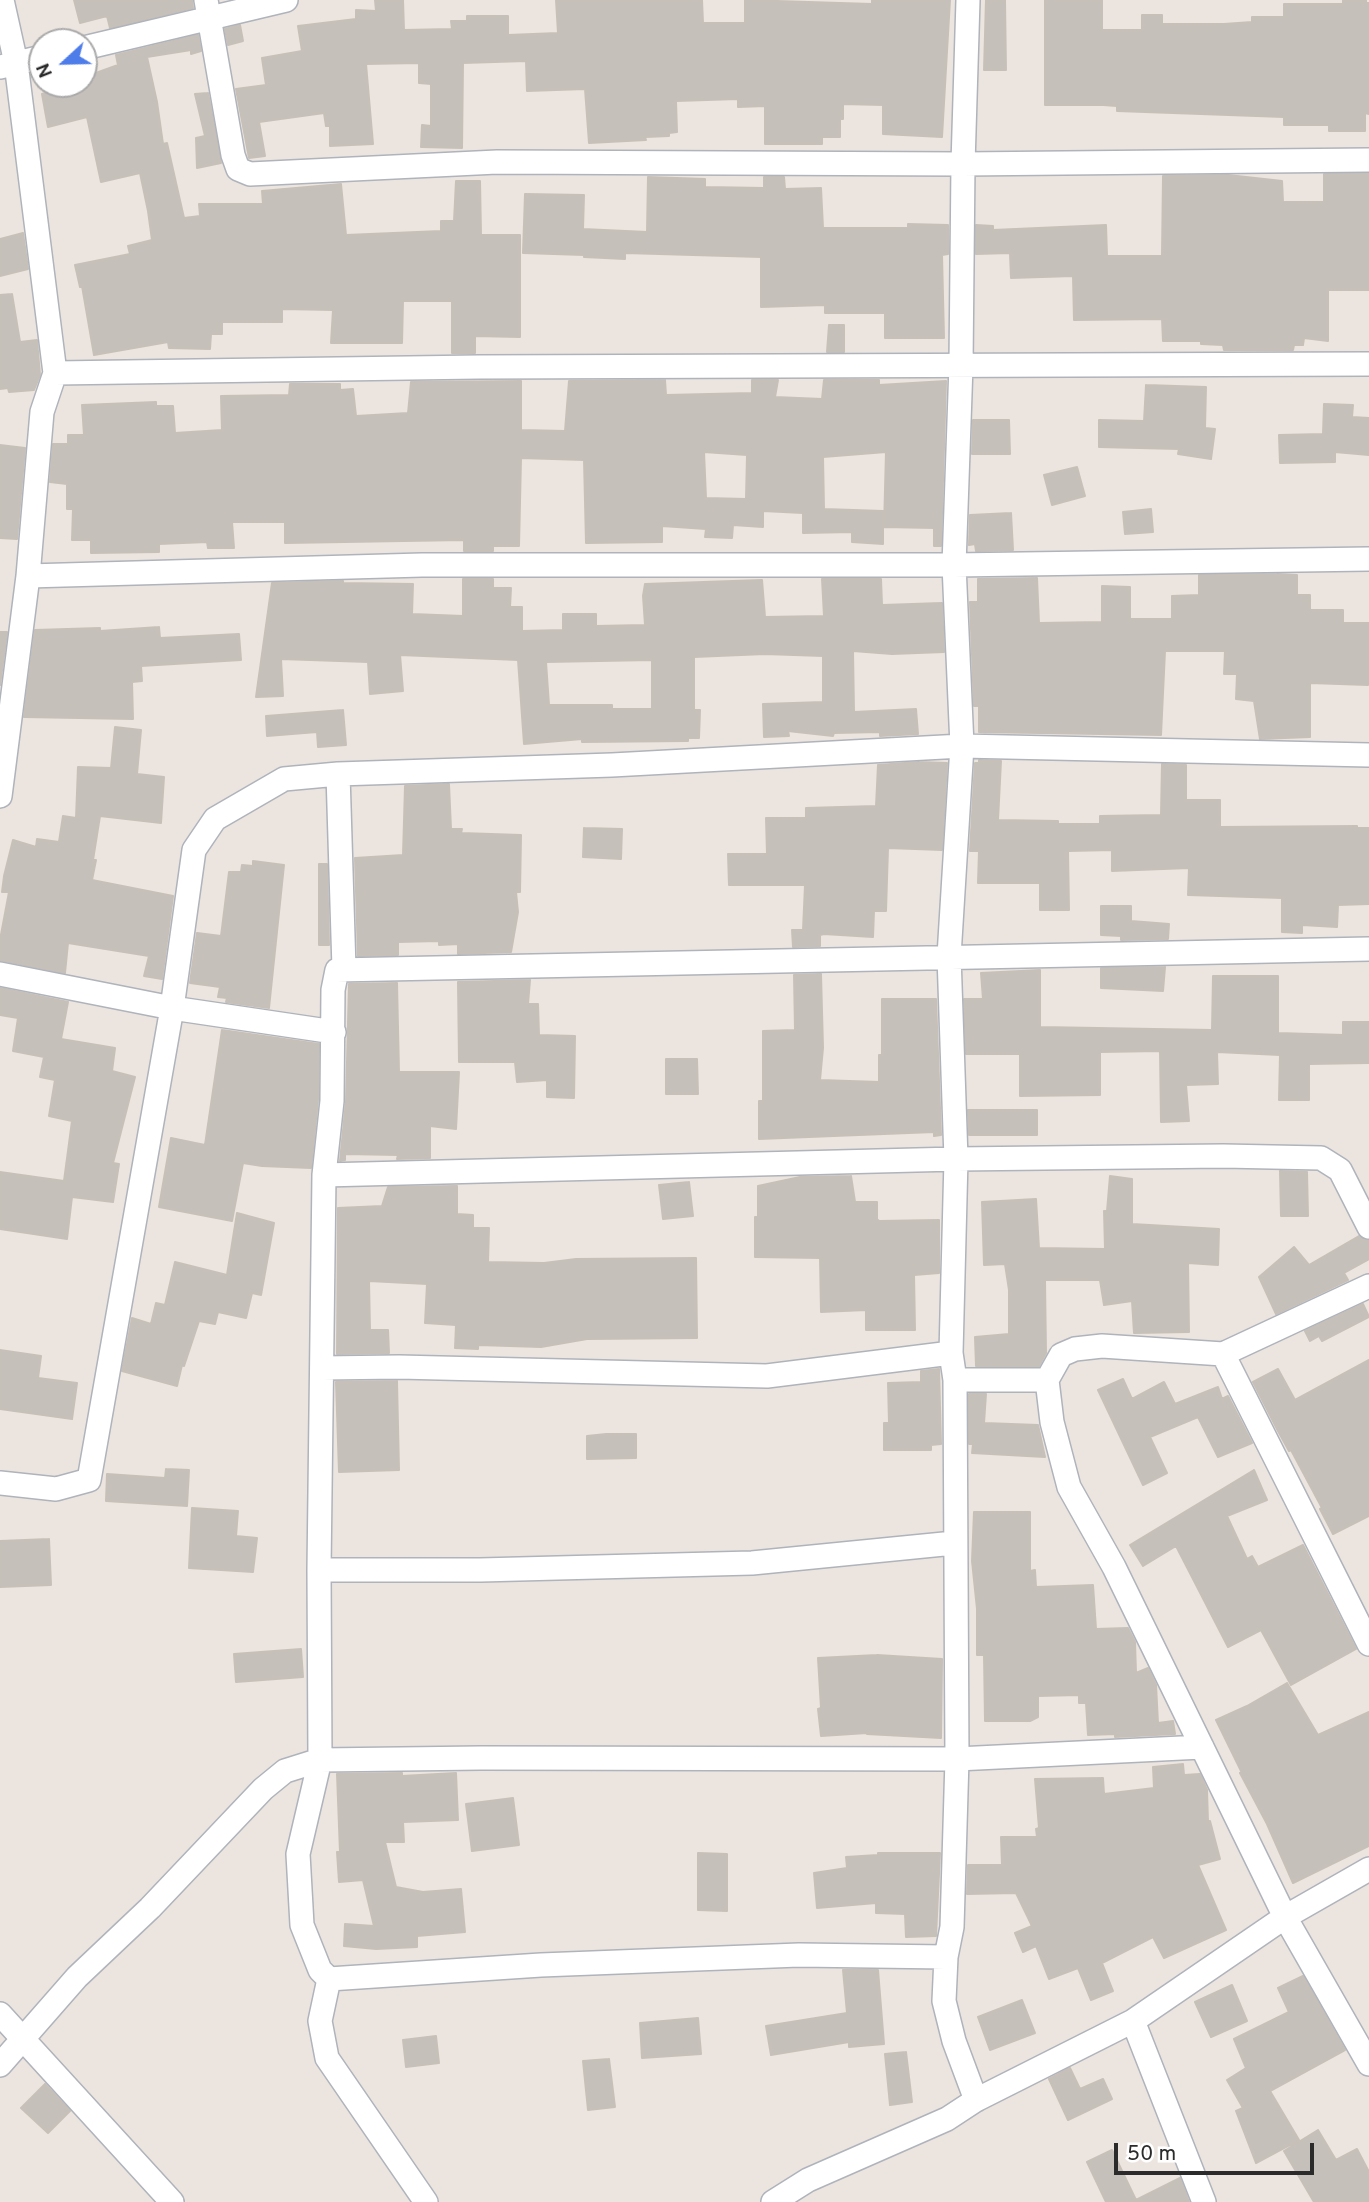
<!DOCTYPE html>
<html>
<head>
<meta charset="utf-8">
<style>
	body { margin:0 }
	#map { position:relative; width:1369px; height:2202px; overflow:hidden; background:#ece5df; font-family:Overpass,sans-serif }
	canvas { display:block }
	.north { position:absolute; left:28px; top:28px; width:70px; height:70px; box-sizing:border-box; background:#fff; border:2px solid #aaa; border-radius:50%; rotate:248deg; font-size:19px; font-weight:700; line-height:28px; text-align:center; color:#2b2b2b }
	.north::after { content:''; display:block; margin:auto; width:24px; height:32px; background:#4e7dea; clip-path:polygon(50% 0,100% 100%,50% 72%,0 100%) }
	.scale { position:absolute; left:1114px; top:2143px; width:200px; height:32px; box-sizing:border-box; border:4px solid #2b2b2b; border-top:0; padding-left:9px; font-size:21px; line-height:24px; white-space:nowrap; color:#2b2b2b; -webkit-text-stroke:5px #fff; paint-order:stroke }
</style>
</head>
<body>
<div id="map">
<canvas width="1369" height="2202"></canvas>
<div class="north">N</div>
<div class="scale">50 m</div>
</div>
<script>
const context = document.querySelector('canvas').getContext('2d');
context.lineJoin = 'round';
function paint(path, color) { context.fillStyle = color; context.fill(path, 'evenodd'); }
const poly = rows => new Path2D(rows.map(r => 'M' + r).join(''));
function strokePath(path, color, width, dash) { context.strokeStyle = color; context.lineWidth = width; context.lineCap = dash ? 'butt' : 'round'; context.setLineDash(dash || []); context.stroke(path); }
const building = poly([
	[74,0,192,0,193,8,110,28,107,16,80,23,74,0],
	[375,0,403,0,404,30,452,29,451,21,467,21,467,16,508,16,508,35,558,33,556,0,702,0,703,23,745,23,745,0,872,4,872,0,950,0,942,137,883,134,883,105,843,104,843,119,840,119,840,137,822,137,822,144,765,144,765,106,738,107,738,99,676,101,677,132,669,133,669,136,645,137,646,140,589,143,585,89,527,91,526,61,463,63,462,148,421,147,422,125,431,126,431,84,419,83,419,63,366,64,373,144,330,146,330,126,326,126,324,113,259,122,265,156,249,158,236,89,266,85,262,58,302,51,298,26,356,19,356,10,376,11,375,0],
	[986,0,1005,0,1006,70,984,70,986,0],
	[1045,0,1102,0,1102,30,1142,30,1142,15,1162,15,1162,24,1224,24,1252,22,1252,17,1284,17,1284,4,1343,4,1343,0,1366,0,1366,3,1369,3,1369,114,1365,113,1365,131,1329,131,1329,125,1284,125,1284,117,1117,111,1117,106,1103,105,1045,105,1045,0],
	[240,25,243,41,228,45,225,29,240,25],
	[198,35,201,51,191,54,191,50,147,57,157,102,163,144,167,143,184,218,200,216,199,204,263,204,262,191,341,184,346,235,441,231,441,221,454,221,456,181,480,181,481,235,520,235,520,337,475,336,475,353,452,353,452,301,403,301,402,343,331,343,333,310,282,309,282,322,222,322,222,334,211,334,210,349,169,348,168,342,94,355,82,286,80,287,75,265,130,254,128,246,152,240,148,211,140,173,101,182,87,117,48,127,42,94,95,80,93,74,118,65,116,55,198,35],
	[208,93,221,163,197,168,196,138,205,136,195,94,208,93],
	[1324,174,1369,174,1369,290,1328,290,1328,341,1304,338,1303,345,1294,345,1293,350,1224,350,1223,345,1201,344,1201,341,1163,341,1162,319,1074,320,1073,276,1011,278,1010,253,976,254,976,225,993,226,993,230,1106,225,1107,256,1162,256,1163,176,1228,175,1282,181,1283,202,1324,202,1324,174],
	[648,177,705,179,705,187,764,188,764,177,784,177,785,189,821,188,823,228,908,228,908,224,948,225,948,254,942,255,944,338,885,338,885,313,825,313,825,305,761,307,761,257,625,253,625,259,584,257,584,255,523,253,525,194,584,195,583,229,647,232,648,177],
	[23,233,28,269,0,276,0,239,23,233],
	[12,294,20,342,37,340,40,375,34,390,9,392,8,388,0,389,0,295,12,294],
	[829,325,844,325,844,352,827,352,829,325],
	[665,380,666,395,752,393,752,380,778,380,775,397,822,399,824,380,879,380,879,385,946,381,941,546,934,546,934,528,884,527,886,452,823,457,824,509,883,511,883,544,852,542,852,532,803,533,803,513,763,511,763,527,733,525,732,538,705,537,706,529,662,526,662,542,586,543,584,460,521,458,519,546,493,546,493,551,464,551,464,540,285,543,285,522,232,522,234,548,208,548,207,542,159,544,159,552,91,553,91,540,72,540,73,509,67,509,67,484,50,482,53,444,68,444,68,435,84,435,82,405,156,402,156,406,173,406,175,433,222,430,221,396,289,395,290,384,340,384,340,390,353,389,356,416,408,413,411,382,521,381,521,430,565,431,569,381,665,380],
	[704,452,747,455,746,499,706,498,704,452],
	[1146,385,1206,387,1205,428,1215,429,1211,459,1178,454,1179,449,1099,447,1099,420,1144,421,1146,385],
	[1324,404,1353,405,1352,417,1369,418,1369,455,1335,452,1335,462,1280,463,1279,435,1323,434,1324,404],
	[973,420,1009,420,1010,454,972,454,973,420],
	[0,445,25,448,17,539,0,538,0,445],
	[1077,467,1085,496,1052,505,1044,475,1077,467],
	[1151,509,1153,532,1125,534,1123,512,1151,509],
	[1011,513,1013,550,976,551,975,544,969,545,970,515,1011,513],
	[1277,574,1297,575,1297,595,1310,595,1310,610,1343,610,1343,623,1369,623,1368,685,1310,683,1310,737,1260,739,1254,701,1236,699,1237,674,1224,674,1225,651,1165,651,1161,735,979,732,979,706,974,706,970,602,978,602,978,579,1037,578,1039,623,1102,622,1102,586,1130,587,1130,619,1172,619,1172,596,1199,595,1199,575,1277,574],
	[463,579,493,579,493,588,511,588,510,607,522,607,522,631,563,630,563,614,596,614,596,626,645,625,643,596,645,584,762,580,765,617,824,616,822,579,881,579,882,605,942,603,944,652,892,654,853,651,854,712,916,709,918,734,880,736,880,732,834,733,833,736,788,731,789,736,764,737,763,704,823,702,823,656,765,654,694,657,694,710,700,710,699,738,688,738,688,741,582,742,582,739,524,744,518,660,400,655,403,691,370,694,368,662,281,659,283,696,256,697,272,583,343,581,343,583,413,584,412,614,463,616,463,579],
	[652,660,652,709,612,709,612,705,549,705,546,662,652,660],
	[159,627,160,638,239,634,241,660,141,666,142,681,132,682,133,719,24,717,35,630,100,628,100,631,159,627],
	[0,632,7,632,0,685,0,632],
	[343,710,346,745,318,747,317,732,267,736,266,716,343,710],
	[115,727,141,730,137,774,164,777,161,823,100,816,93,860,96,860,92,880,173,896,162,979,144,976,149,956,68,943,65,973,0,960,0,940,9,892,2,892,4,876,13,840,36,847,37,839,59,842,63,816,76,818,78,767,111,768,115,727],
	[979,760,1001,761,998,820,1058,821,1058,824,1100,824,1100,816,1161,815,1162,764,1186,765,1186,800,1220,800,1220,827,1357,826,1357,828,1369,828,1369,904,1338,905,1337,927,1302,925,1302,933,1282,932,1282,898,1188,895,1189,868,1112,871,1112,850,1068,851,1069,910,1040,910,1040,883,978,883,979,851,970,851,975,763,979,763,979,760],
	[919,762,947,763,942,850,888,848,886,911,874,911,873,937,824,934,820,935,820,946,793,947,792,930,803,930,805,885,729,885,728,854,767,854,766,818,806,818,806,808,876,806,878,765,919,762],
	[449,784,451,829,462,829,461,833,521,835,520,892,516,892,518,912,511,952,458,954,458,944,439,945,439,941,398,942,398,955,358,956,355,858,403,855,405,786,449,784],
	[584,828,622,829,621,859,583,857,584,828],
	[253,861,284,865,269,1008,226,1002,227,998,218,997,220,987,190,983,197,933,221,936,229,872,241,872,242,865,253,866,253,861],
	[319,864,327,864,329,945,319,945,319,864],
	[1101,906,1131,906,1131,921,1169,924,1168,939,1121,940,1121,936,1101,935,1101,906],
	[1165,967,1163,991,1101,988,1101,968,1165,967],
	[1040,970,1040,1027,1212,1030,1213,976,1278,976,1278,1033,1343,1035,1343,1022,1369,1022,1369,1063,1309,1064,1309,1100,1279,1100,1280,1055,1217,1052,1218,1084,1186,1085,1189,1121,1161,1122,1160,1051,1100,1052,1100,1095,1020,1096,1020,1054,966,1054,964,999,983,999,981,973,1040,970],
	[821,974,823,1048,820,1080,879,1082,879,1055,882,1055,882,999,936,999,941,1135,934,1136,934,1132,759,1139,759,1101,763,1101,763,1031,795,1030,794,975,821,974],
	[530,980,528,1004,538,1004,539,1035,575,1036,574,1098,547,1097,547,1080,517,1082,515,1062,459,1062,458,982,530,980],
	[397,983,399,1072,459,1072,456,1129,430,1126,430,1158,397,1159,398,1155,345,1154,345,1160,340,1161,346,1101,349,984,397,983],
	[0,988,68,1002,61,1039,115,1048,112,1071,135,1077,113,1163,119,1164,113,1202,72,1197,67,1239,0,1229,0,1172,64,1181,72,1121,49,1116,55,1080,40,1077,44,1057,13,1051,18,1018,0,1015,0,988],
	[222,1030,319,1044,318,1100,311,1168,262,1166,243,1163,232,1221,159,1207,171,1138,205,1145,222,1030],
	[666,1059,697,1059,698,1094,666,1094,666,1059],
	[968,1110,1037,1110,1037,1135,969,1135,968,1110],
	[1280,1171,1307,1172,1308,1216,1281,1216,1280,1171],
	[851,1176,855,1202,877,1202,877,1219,879,1221,939,1220,939,1273,914,1275,915,1330,866,1330,866,1310,821,1312,820,1258,755,1257,755,1217,758,1217,758,1186,800,1177,851,1176],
	[1110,1176,1132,1179,1132,1224,1219,1229,1218,1265,1188,1263,1189,1332,1134,1333,1132,1301,1104,1305,1100,1280,1045,1280,1046,1353,1039,1366,976,1366,975,1337,1009,1334,1009,1290,1005,1264,984,1265,982,1202,1036,1199,1039,1248,1105,1249,1104,1211,1107,1211,1110,1176],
	[689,1182,693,1216,663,1219,659,1185,689,1182],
	[457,1186,457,1214,473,1215,473,1228,489,1228,488,1262,544,1263,576,1259,696,1258,697,1338,587,1339,541,1347,478,1345,478,1349,455,1348,456,1325,425,1323,427,1284,369,1281,370,1330,388,1330,389,1353,337,1354,338,1208,382,1206,388,1187,457,1186],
	[237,1213,274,1223,261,1295,252,1293,246,1318,218,1312,215,1324,199,1321,184,1366,182,1365,177,1386,122,1371,132,1318,151,1324,156,1303,165,1305,175,1262,227,1275,237,1213],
	[1359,1236,1369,1241,1369,1259,1344,1273,1348,1280,1276,1314,1259,1277,1294,1247,1309,1265,1359,1236],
	[1363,1304,1369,1317,1322,1341,1319,1336,1310,1341,1305,1331,1363,1304],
	[0,1350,41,1356,38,1378,77,1383,72,1419,0,1409,0,1350],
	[1369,1360,1369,1516,1333,1534,1320,1509,1322,1508,1291,1450,1289,1451,1278,1431,1253,1382,1278,1369,1295,1400,1369,1360],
	[939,1369,941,1444,931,1445,931,1450,884,1450,884,1423,889,1423,888,1383,921,1382,921,1371,939,1369],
	[1123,1379,1132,1399,1164,1382,1175,1404,1218,1387,1222,1399,1228,1396,1252,1443,1218,1457,1198,1417,1150,1437,1167,1473,1143,1485,1098,1390,1123,1379],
	[397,1381,399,1470,339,1472,336,1382,397,1381],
	[969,1394,986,1394,984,1423,1038,1425,1045,1457,972,1453,973,1444,969,1444,969,1394],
	[606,1434,636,1434,636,1458,587,1459,587,1436,606,1434],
	[166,1469,189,1470,187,1506,106,1501,107,1474,165,1478,166,1469],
	[1254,1470,1267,1500,1227,1516,1247,1559,1252,1556,1258,1567,1303,1545,1356,1649,1291,1685,1261,1630,1228,1647,1176,1546,1143,1566,1130,1545,1254,1470],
	[192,1508,238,1511,236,1536,257,1538,253,1572,189,1568,192,1508],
	[974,1512,1030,1512,1030,1571,1035,1570,1036,1587,1093,1585,1096,1629,1128,1628,1135,1642,1136,1673,1148,1668,1156,1685,1158,1723,1173,1721,1175,1734,1115,1737,1115,1734,1088,1735,1086,1703,1079,1703,1079,1695,1038,1696,1038,1717,1030,1721,985,1721,984,1655,977,1655,977,1609,972,1561,974,1512],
	[49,1539,51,1585,0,1587,0,1541,49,1539],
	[301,1649,303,1677,236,1682,234,1654,301,1649],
	[877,1655,942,1659,941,1738,867,1734,867,1733,821,1736,818,1709,821,1708,818,1658,877,1655],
	[1287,1683,1318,1735,1369,1712,1369,1846,1293,1883,1267,1824,1240,1773,1242,1773,1216,1720,1247,1706,1287,1683],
	[1183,1764,1184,1775,1200,1774,1207,1790,1208,1822,1210,1821,1220,1859,1198,1865,1226,1930,1164,1958,1153,1937,1102,1963,1113,1991,1091,2000,1078,1968,1049,1979,1036,1946,1023,1952,1015,1933,1032,1926,1016,1893,967,1894,968,1865,1002,1865,1001,1837,1037,1837,1036,1829,1039,1828,1035,1779,1103,1778,1104,1794,1154,1788,1153,1767,1183,1764],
	[402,1773,402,1776,456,1773,458,1820,403,1822,404,1842,385,1842,396,1887,423,1892,461,1889,465,1932,417,1936,417,1947,376,1949,344,1946,345,1924,374,1926,363,1880,339,1882,337,1852,340,1852,337,1774,402,1773],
	[513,1798,519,1845,472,1851,466,1804,513,1798],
	[698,1853,727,1854,727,1911,698,1910,698,1853],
	[878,1853,940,1853,936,1936,906,1937,905,1914,876,1913,876,1903,817,1908,814,1873,847,1868,846,1857,878,1855,878,1853],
	[843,1970,878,1970,884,2044,849,2047,849,2042,771,2055,766,2026,847,2013,843,1970],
	[1303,1976,1345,2050,1270,2091,1299,2140,1256,2163,1236,2111,1243,2108,1227,2080,1246,2068,1234,2039,1289,2012,1278,1988,1303,1976],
	[1232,1985,1247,2021,1211,2037,1195,2002,1232,1985],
	[1022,2000,1035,2033,990,2050,978,2017,1022,2000],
	[698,2018,701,2054,642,2058,640,2023,698,2018],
	[436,2036,439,2063,406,2067,403,2040,436,2036],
	[906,2052,912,2102,890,2105,885,2054,906,2052],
	[609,2059,615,2107,588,2110,583,2061,609,2059],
	[1070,2068,1080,2089,1103,2079,1112,2099,1068,2120,1049,2079,1070,2068],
	[45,2084,70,2111,48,2133,21,2108,45,2084],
	[1318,2130,1336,2160,1357,2149,1369,2172,1369,2202,1314,2202,1284,2151,1318,2130],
	[1112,2150,1136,2200,1180,2178,1189,2202,1106,2202,1087,2162,1112,2150]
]);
paint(building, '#c5c0ba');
strokePath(building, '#c7c0b9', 2);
const minor = poly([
	[206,0,233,155,238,169,250,174,497,162,963,164,1369,160],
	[968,0,963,164,961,365,954,565,962,746,949,956,956,1159,951,1353,955,1380,957,1759,952,1927,946,1957,944,2001,954,2041,976,2100],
	[84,48,286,0],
	[0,67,42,57],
	[55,373,479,367,1369,364],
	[28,576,422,565,954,565,1369,559],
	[338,774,344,969],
	[0,796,28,576,42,412,55,373,16,63,2,0],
	[0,974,172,1008,334,1032],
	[324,1175,956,1159,1223,1156,1321,1158,1340,1170,1369,1227],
	[1369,1286,1223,1354,1102,1346,1075,1349,1061,1355,1047,1380,1052,1422,1069,1487,1114,1567,1285,1917,1369,2064],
	[1223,1354,1369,1644],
	[322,1368,399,1367,767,1376,951,1353],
	[955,1380,1047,1380],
	[0,1483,56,1489,89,1480,172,1008,194,850,215,819,284,779,338,774,612,765,962,746,1369,755],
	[319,1570,480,1570,752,1563,954,1543],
	[946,1957,799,1955,541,1965,329,1979,320,1970,302,1925,298,1854,320,1760,319,1570,324,1175,332,1101,333,990,337,970,1369,949],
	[329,1979,320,2021,327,2058,426,2202],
	[0,2014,172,2202],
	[1133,2021,1204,2202],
	[0,2065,77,1977,150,1908,263,1789,285,1771,320,1760,481,1758,957,1759,1202,1747],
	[773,2202,808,2180,947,2119,976,2100,1133,2021,1285,1917,1369,1869]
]);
strokePath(minor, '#afb3bb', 26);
strokePath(minor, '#fff', 23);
</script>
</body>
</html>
